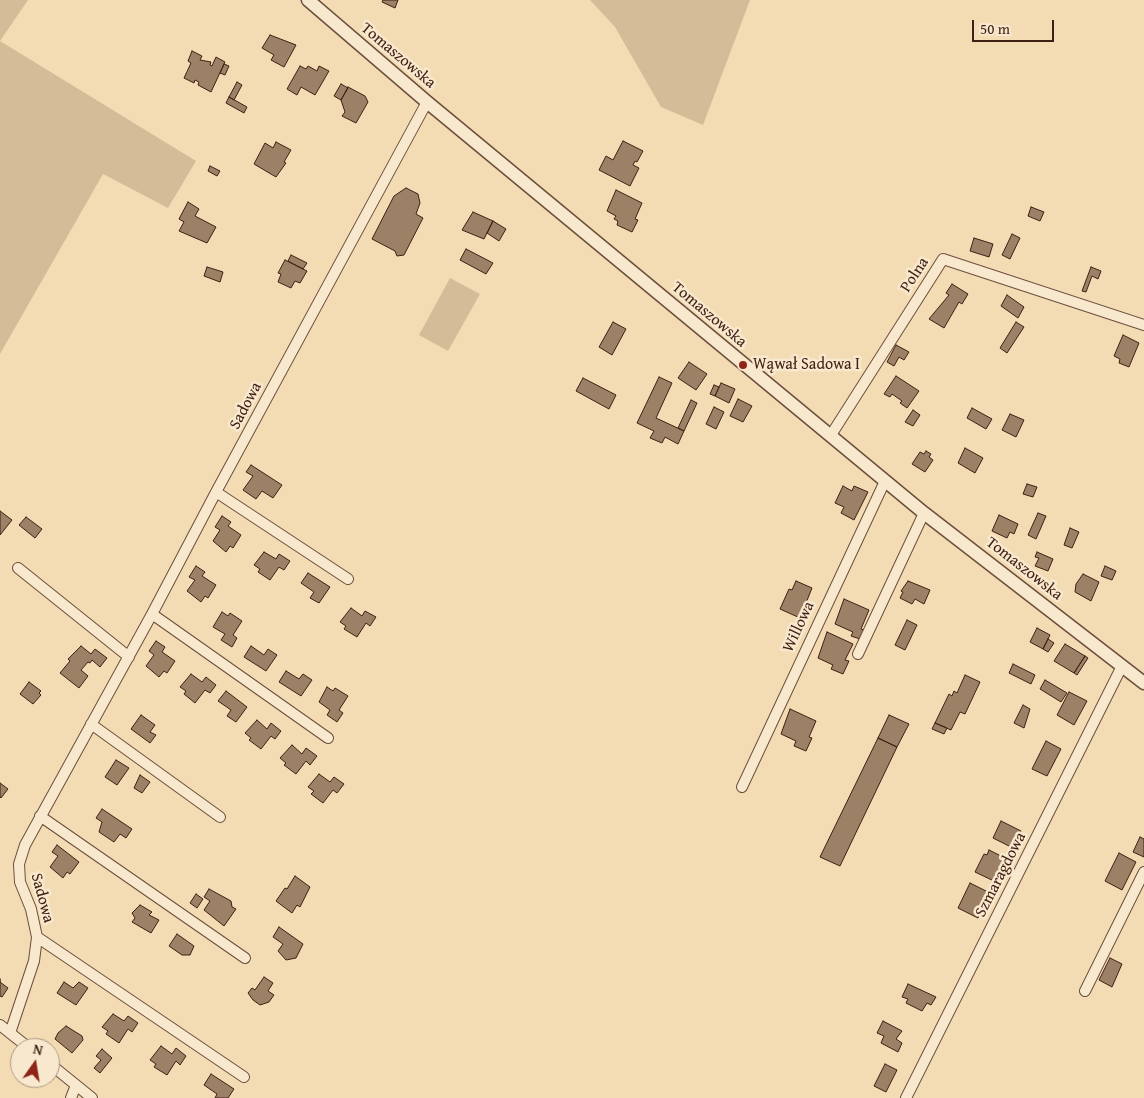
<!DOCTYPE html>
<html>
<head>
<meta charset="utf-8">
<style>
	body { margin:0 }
	#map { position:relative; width:1144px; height:1098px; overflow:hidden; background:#f3dcb4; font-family:"Gentium Book Plus",serif }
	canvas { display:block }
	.north { position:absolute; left:10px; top:1038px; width:50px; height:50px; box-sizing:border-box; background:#f7e8ce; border:1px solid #ad9883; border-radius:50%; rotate:13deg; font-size:14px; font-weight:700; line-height:20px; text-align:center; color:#3f1f13 }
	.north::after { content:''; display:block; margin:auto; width:18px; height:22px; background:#8f2418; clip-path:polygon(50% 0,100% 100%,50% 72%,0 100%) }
	.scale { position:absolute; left:972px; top:20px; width:82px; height:22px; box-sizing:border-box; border:2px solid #3f1f13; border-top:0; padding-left:6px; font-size:15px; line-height:18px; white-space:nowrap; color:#3f1f13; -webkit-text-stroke:4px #f7e8ce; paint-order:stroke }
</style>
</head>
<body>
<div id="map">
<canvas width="1144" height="1098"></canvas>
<div class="north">N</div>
<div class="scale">50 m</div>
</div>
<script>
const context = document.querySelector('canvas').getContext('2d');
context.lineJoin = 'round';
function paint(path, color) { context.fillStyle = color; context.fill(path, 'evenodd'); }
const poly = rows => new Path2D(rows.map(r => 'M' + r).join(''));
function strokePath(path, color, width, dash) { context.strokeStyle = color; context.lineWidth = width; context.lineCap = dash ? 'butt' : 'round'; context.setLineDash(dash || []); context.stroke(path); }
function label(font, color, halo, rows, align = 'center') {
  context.font = font + ' "Gentium Book Plus",serif'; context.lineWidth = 5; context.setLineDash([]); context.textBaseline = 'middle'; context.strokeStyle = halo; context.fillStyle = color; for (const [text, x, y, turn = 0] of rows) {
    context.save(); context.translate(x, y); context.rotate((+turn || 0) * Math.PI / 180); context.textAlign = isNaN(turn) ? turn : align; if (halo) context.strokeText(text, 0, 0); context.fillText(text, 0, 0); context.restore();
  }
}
paint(poly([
	[0,0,28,0,0,41,196,161,168,208,103,174,0,354],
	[590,0,750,0,703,125,661,107,615,27],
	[450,278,480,294,448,351,419,335]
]), '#d4bc99');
const building = poly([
	[383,0,398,0,395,8,382,2,383,0],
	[270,35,296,45,284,67,271,60,274,55,262,48,270,35],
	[192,51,202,56,200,60,211,62,210,65,212,66,216,57,225,62,211,92,198,85,199,82,195,80,194,83,184,78,191,63,188,61,192,51],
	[224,64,229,66,225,75,220,73,224,64],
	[300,66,306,69,308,66,317,71,319,66,329,71,315,95,301,87,297,95,287,89,300,66],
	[237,82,242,85,234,100,229,97,237,82],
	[341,84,348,88,341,100,334,96,341,84],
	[348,87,365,96,368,102,356,123,342,116,345,112,341,100,348,87],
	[229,97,247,107,244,113,226,103,229,97],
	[623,141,643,151,637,162,635,161,633,165,639,168,630,186,599,170,606,156,613,160,623,141],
	[276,142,291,150,284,162,286,163,276,177,254,164,265,143,273,148,276,142],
	[210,166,220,171,217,176,208,171,210,166],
	[406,188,418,194,420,203,416,214,423,218,404,255,397,256,395,251,372,239,394,196,406,188],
	[616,190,642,203,635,219,638,220,632,232,617,225,618,221,614,219,616,216,607,211,616,190],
	[188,202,199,209,195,216,216,227,207,243,179,231,184,222,179,219,188,202],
	[1031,207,1044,212,1040,221,1028,216,1031,207],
	[473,212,493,221,484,239,462,230,473,212],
	[493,221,506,229,499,241,487,233,493,221],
	[1012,234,1020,238,1010,259,1002,255,1012,234],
	[974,238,993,244,989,257,970,251,974,238],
	[466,249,493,263,486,274,460,260,466,249],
	[291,255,307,263,303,269,288,261,291,255],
	[285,260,307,271,300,283,295,281,291,288,278,282,281,274,278,273,285,260],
	[207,267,223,272,220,282,204,276,207,267],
	[1091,267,1101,271,1098,279,1092,276,1086,292,1082,291,1091,267],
	[952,284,968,294,962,304,959,302,944,328,929,319,949,295,946,293,952,284],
	[1007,295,1024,307,1018,318,1001,306,1007,295],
	[613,322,626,329,612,355,599,347,613,322],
	[1016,322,1024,327,1007,353,1000,348,1016,322],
	[1123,335,1139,343,1129,367,1119,363,1120,359,1114,356,1123,335],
	[896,345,909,352,904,360,899,357,894,366,887,362,896,345],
	[689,362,707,374,696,390,678,378,689,362],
	[896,376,919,391,907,408,900,403,902,401,892,394,890,397,884,394,896,376],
	[659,377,672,383,656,418,684,431,678,444,665,437,662,443,650,438,654,431,637,423,659,377],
	[583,378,616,395,609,409,576,391,583,378],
	[721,383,735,389,729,403,715,396,721,383],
	[714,385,719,387,715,396,710,394,714,385],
	[738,399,752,406,743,422,730,416,738,399],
	[691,400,697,403,684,431,678,428,691,400],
	[714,407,724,412,716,429,706,424,714,407],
	[972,408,992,419,986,429,967,418,972,408],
	[913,410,920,415,913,426,905,422,913,410],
	[1010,414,1024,420,1016,437,1002,430,1010,414],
	[965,448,983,458,975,473,958,463,965,448],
	[926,451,931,454,929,457,933,460,925,472,912,464,920,452,924,454,926,451],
	[251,465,282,485,273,498,262,491,256,499,243,490,253,476,246,472,251,465],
	[1027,484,1037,487,1033,497,1023,494,1027,484],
	[843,486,852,491,854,486,868,492,854,520,841,513,844,507,835,503,843,486],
	[0,511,12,520,0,535,0,511],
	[1038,513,1046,516,1036,539,1028,535,1038,513],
	[999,515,1018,524,1014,534,1010,532,1007,538,992,531,999,515],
	[222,516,231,522,228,526,241,535,233,548,230,546,226,552,213,541,220,530,215,527,222,516],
	[26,517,42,529,35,538,19,525,26,517],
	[1070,528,1079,532,1072,548,1064,545,1070,528],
	[264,552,276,559,279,554,290,561,284,570,279,567,270,580,258,572,260,569,254,565,264,552],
	[1037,552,1053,559,1048,571,1035,566,1039,558,1035,557,1037,552],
	[196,566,205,572,202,576,216,585,208,598,205,596,201,602,187,591,195,580,189,577,196,566],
	[1105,566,1116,571,1112,580,1101,576,1105,566],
	[308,573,330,587,319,603,310,598,314,592,301,583,308,573],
	[1083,574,1099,582,1091,601,1075,592,1076,584,1083,574],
	[796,581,812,588,800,618,780,609,789,589,792,590,796,581],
	[908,581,930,590,924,604,915,599,912,604,900,598,903,592,901,591,908,581],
	[844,599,869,610,861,629,864,630,860,639,851,636,853,632,835,624,844,599],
	[351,608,362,616,365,611,376,617,370,626,366,623,357,637,344,629,346,626,340,622,351,608],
	[222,612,228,616,230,613,242,621,233,635,237,638,232,647,221,640,225,634,213,627,222,612],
	[907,620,917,625,905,650,895,645,907,620],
	[1037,628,1050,635,1043,649,1030,642,1037,628],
	[827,632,853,644,845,660,849,661,843,674,831,669,833,665,818,658,827,632],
	[1048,639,1054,643,1048,652,1043,649,1048,639],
	[156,641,165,647,162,652,175,661,167,673,164,671,159,677,146,666,154,655,149,651,156,641],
	[1065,644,1085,656,1074,673,1054,661,1065,644],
	[81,646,91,654,95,649,107,658,100,667,92,660,90,663,88,662,81,670,88,676,79,688,60,673,70,661,68,659,81,646],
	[251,646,264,655,268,649,277,655,266,671,244,657,251,646],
	[1085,656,1088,658,1077,675,1074,673,1085,656],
	[1013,664,1035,675,1031,684,1009,673,1013,664],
	[286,671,299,679,303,674,312,680,301,696,279,682,286,671],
	[191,674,202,682,206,677,216,685,210,693,205,690,195,703,184,694,186,691,180,687,191,674],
	[965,675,980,682,965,714,960,712,951,730,935,723,949,694,952,696,954,691,957,693,965,675],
	[1045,680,1067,693,1061,702,1040,689,1045,680],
	[29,682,41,691,39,693,41,695,33,704,20,694,29,682],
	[327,687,333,691,335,688,348,696,339,710,343,713,337,722,327,715,330,710,319,702,327,687],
	[226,691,247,707,236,722,227,716,231,710,218,701,226,691],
	[1069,692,1087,701,1074,725,1057,715,1069,692],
	[1023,705,1030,709,1024,728,1014,723,1023,705],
	[790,709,816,721,809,737,812,738,806,751,794,746,796,741,781,734,790,709],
	[141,715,155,725,150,732,156,735,150,743,131,729,141,715],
	[889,715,909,724,897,747,878,738,889,715],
	[257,720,267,729,271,723,281,731,275,739,271,736,261,749,249,740,251,738,245,733,257,720],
	[935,723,947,728,944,734,932,729,935,723],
	[878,738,897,747,840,866,820,857,878,738],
	[1046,741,1061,749,1047,776,1032,769,1046,741],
	[292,745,302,754,306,748,317,756,310,765,306,761,296,774,284,765,286,763,280,758,292,745],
	[116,760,129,768,117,785,105,777,116,760],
	[319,774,330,782,334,777,344,784,337,793,333,790,323,803,311,794,314,791,308,787,319,774],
	[140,775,150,782,142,793,134,788,140,775],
	[0,783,8,789,1,798,0,797,0,783],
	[102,809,132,829,126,838,120,834,114,842,99,832,102,822,96,818,102,809],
	[1001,821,1021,831,1013,848,993,838,1001,821],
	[1140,837,1144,839,1144,857,1133,852,1140,837],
	[57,845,79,862,70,874,67,872,63,878,50,867,58,856,52,852,57,845],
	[989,850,1005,858,1003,864,1005,865,996,882,975,872,984,854,987,855,989,850],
	[1119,853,1136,862,1122,890,1105,881,1119,853],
	[295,876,310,887,300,907,297,905,292,913,276,901,285,888,287,889,295,876],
	[970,883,990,893,978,918,958,908,970,883],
	[209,889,231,901,232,907,236,909,224,926,204,910,210,901,204,897,209,889],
	[196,894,203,899,197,908,190,903,196,894],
	[140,905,152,912,149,915,159,920,151,933,132,922,135,918,132,913,140,905],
	[279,927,303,944,296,958,286,960,278,951,283,944,273,937,279,927],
	[177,934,194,946,190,955,182,955,169,946,177,934],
	[1110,958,1122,964,1112,987,1099,980,1110,958],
	[264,977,273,983,268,991,274,995,269,1002,260,1005,253,1000,248,993,252,988,255,990,264,977],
	[0,979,0,982,8,988,2,997,0,996,0,979],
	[64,982,73,988,79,982,88,988,76,1005,57,993,64,982],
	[908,984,936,997,931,1005,927,1003,922,1011,906,1003,908,999,902,997,908,984],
	[113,1014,124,1021,128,1016,138,1023,132,1032,128,1029,119,1043,106,1034,108,1031,102,1027,113,1014],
	[883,1021,902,1031,896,1039,902,1043,898,1052,881,1043,884,1036,877,1033,883,1021],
	[66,1026,82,1036,83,1040,72,1053,55,1039,58,1033,66,1026],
	[161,1046,172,1054,176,1048,186,1056,180,1065,176,1061,167,1075,154,1067,156,1064,150,1060,161,1046],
	[102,1049,112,1058,100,1073,94,1068,101,1060,96,1056,102,1049],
	[885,1064,897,1070,886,1092,874,1086,885,1064],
	[211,1074,234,1089,228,1098,215,1098,217,1094,204,1085,211,1074]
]);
paint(building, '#9d8167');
strokePath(building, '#3f1f13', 1);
const minor = poly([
	[831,435,943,259,1144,325],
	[216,492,348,579],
	[18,568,129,657],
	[152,614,328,738],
	[858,654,924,513],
	[91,724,220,817],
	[742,787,885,481],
	[40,816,245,958],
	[37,937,244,1077],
	[1085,991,1144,872],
	[0,1025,29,1048],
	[10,1033,34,961,37,937,31,909,20,882,19,864,25,845,152,614,216,492,427,102],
	[50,1064,92,1098],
	[71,1098,76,1085],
	[906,1098,1122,666]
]);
const tertiary = poly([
	[308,0,427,102,924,513,1144,683]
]);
strokePath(minor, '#6c4e3b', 12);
strokePath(tertiary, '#6c4e3b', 15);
strokePath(minor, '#f7e8ce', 10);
strokePath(tertiary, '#f7e8ce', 12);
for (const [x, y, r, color] of [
	[743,365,5,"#8f2418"]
]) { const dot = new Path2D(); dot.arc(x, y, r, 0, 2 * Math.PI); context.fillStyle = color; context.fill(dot); strokePath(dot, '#f7e8ce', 2); }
label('16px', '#3f1f13', '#f7e8ce', [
	["Tomaszowska",398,56,40],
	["Polna",915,275,-57],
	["Tomaszowska",709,315,40],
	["Sadowa",246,406,-62],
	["Tomaszowska",1024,569,38],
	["Willowa",799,627,-65],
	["Szmaragdowa",1001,875,-63],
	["Sadowa",42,898,75]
]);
label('16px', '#3f1f13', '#f7e8ce', [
	["Wąwał Sadowa I",753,365]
], 'left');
</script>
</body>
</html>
